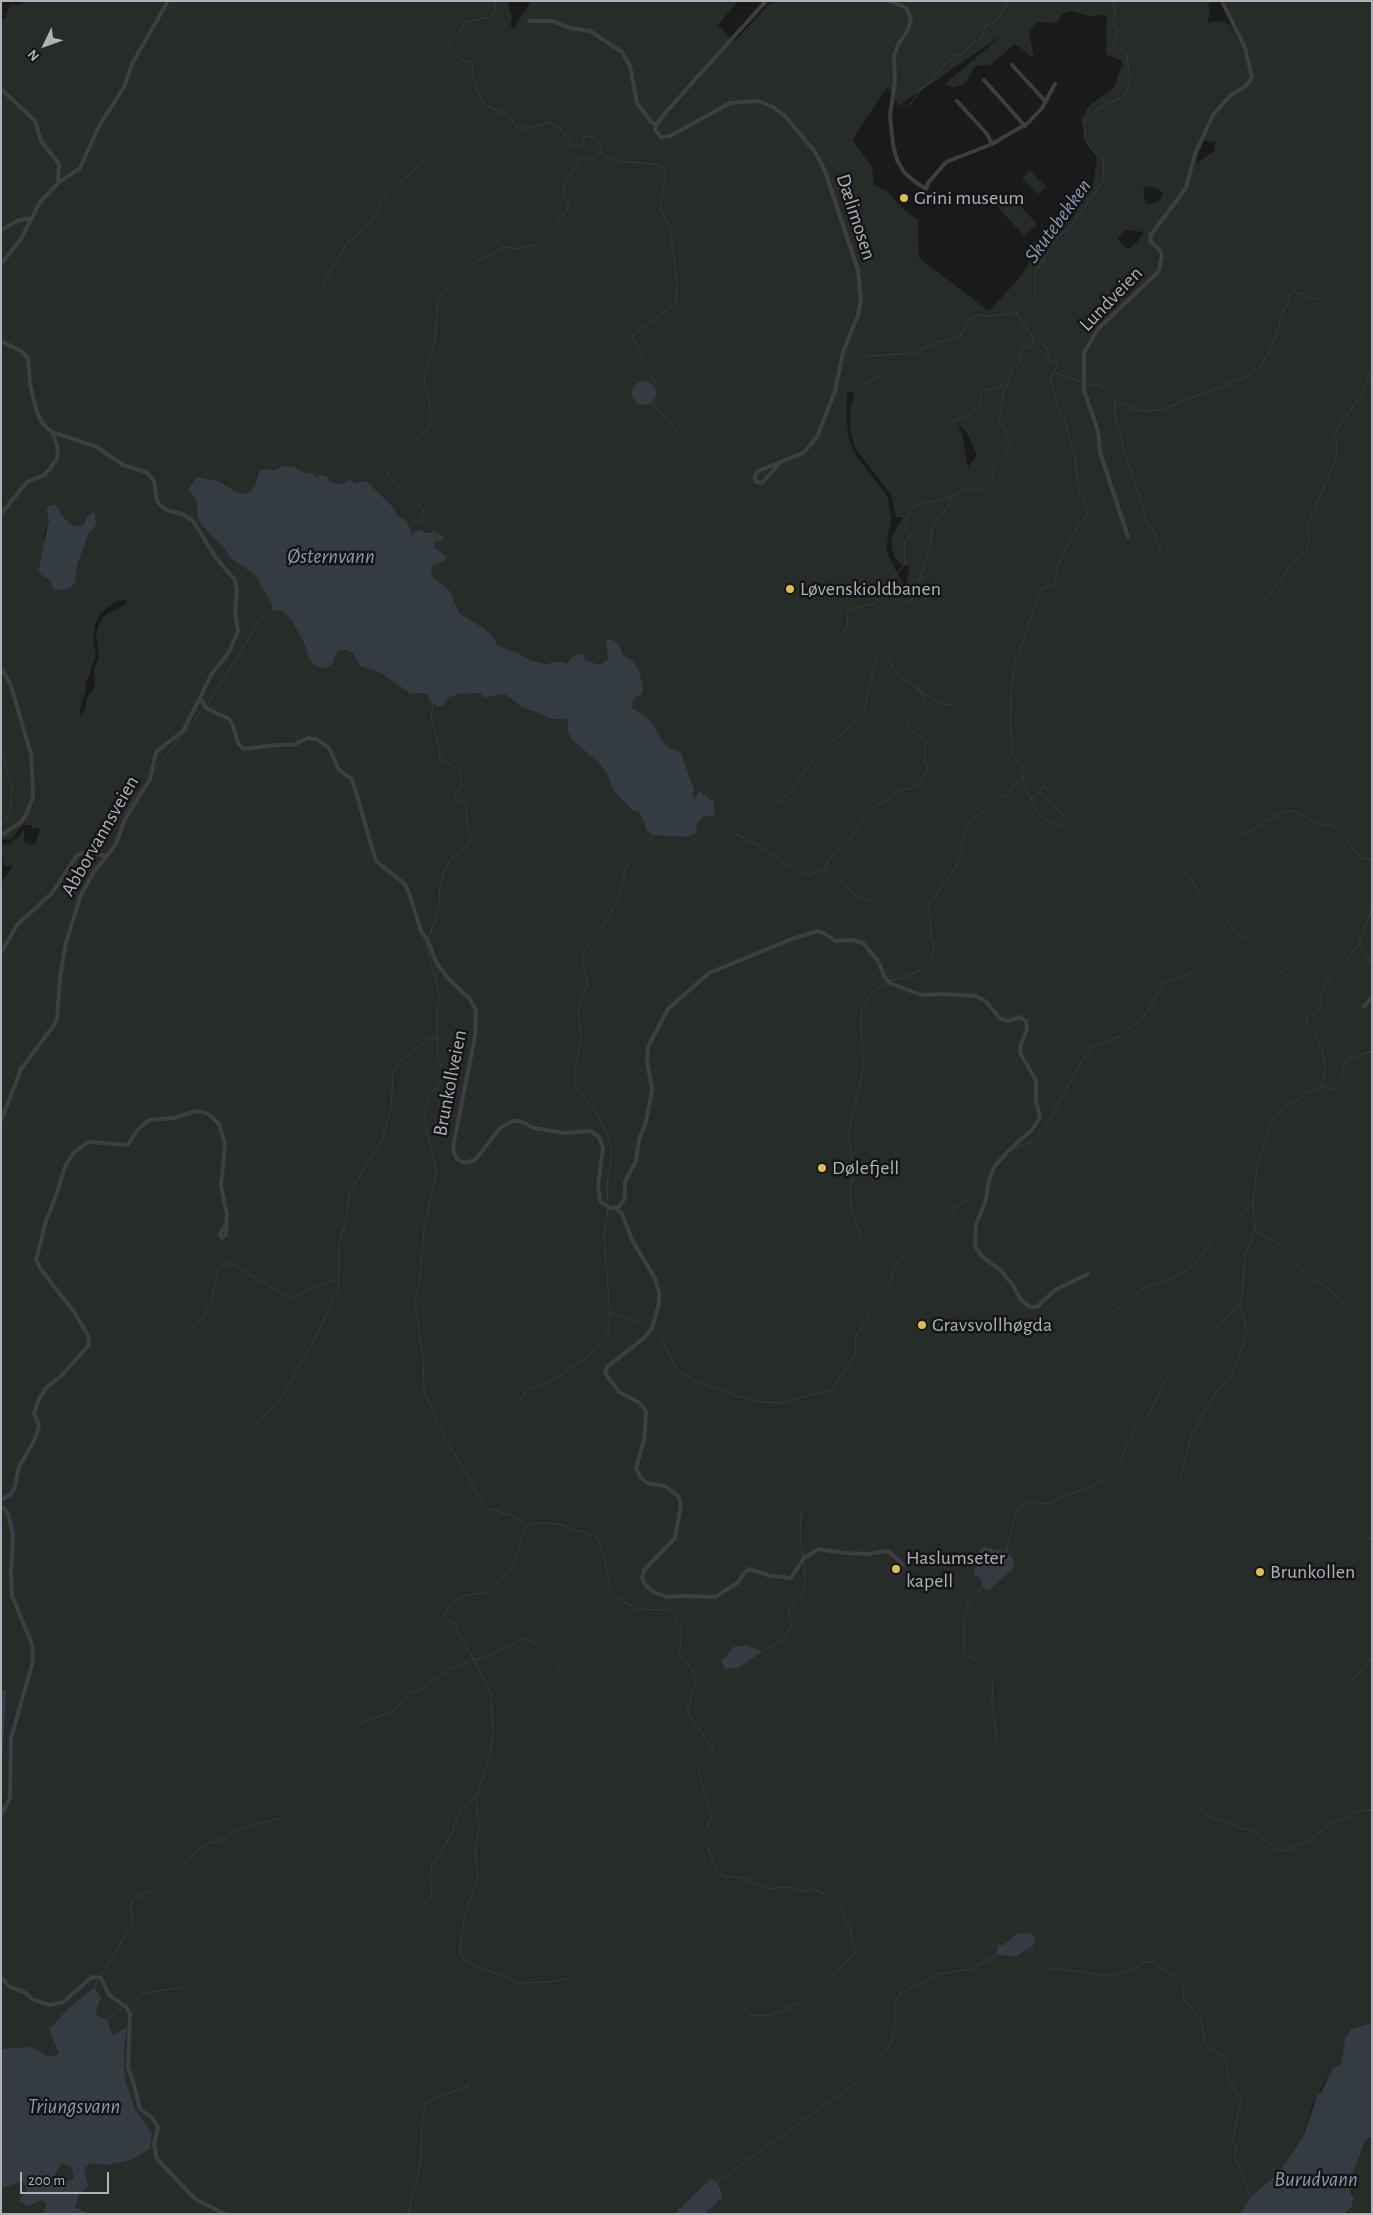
<!DOCTYPE html>
<html>
<head>
<meta charset="utf-8">
<style>
	body { margin:0 }
	#map { position:relative; width:1373px; height:2215px; overflow:hidden; background:#1a1a1c; font-family:"Alegreya Sans",sans-serif }
	canvas { display:block }
	.frame { position:absolute; inset:0; border:2px solid #aeb0ba; pointer-events:none }
	.north { position:absolute; left:20px; top:20px; width:50px; height:50px; -webkit-text-stroke:4px #151517; paint-order:stroke; rotate:228deg; font-size:14px; font-weight:700; line-height:20px; text-align:center; color:#aeb0ba }
	.north::after { content:''; display:block; margin:auto; width:18px; height:22px; background:#aeb0ba; clip-path:polygon(50% 0,100% 100%,50% 72%,0 100%) }
	.scale { position:absolute; left:20px; top:2172px; width:89px; height:22px; box-sizing:border-box; border:2px solid #aeb0ba; border-top:0; padding-left:6px; font-size:15px; line-height:18px; white-space:nowrap; color:#aeb0ba; -webkit-text-stroke:4px #151517; paint-order:stroke }
</style>
</head>
<body>
<div id="map">
<canvas width="1373" height="2215"></canvas>
<div class="frame"></div>
<div class="north">N</div>
<div class="scale">200 m</div>
</div>
<script>
const context = document.querySelector('canvas').getContext('2d');
context.lineJoin = 'round';
function paint(path, color) { context.fillStyle = color; context.fill(path, 'evenodd'); }
const poly = rows => new Path2D(rows.map(r => 'M' + r).join(''));
function strokePath(path, color, width, dash) { context.strokeStyle = color; context.lineWidth = width; context.lineCap = dash ? 'butt' : 'round'; context.setLineDash(dash || []); context.stroke(path); }
function label(font, color, halo, rows, align = 'center') {
  context.font = font + ' "Alegreya Sans",sans-serif'; context.lineWidth = 5; context.setLineDash([]); context.textBaseline = 'middle'; context.strokeStyle = halo; context.fillStyle = color; for (const [text, x, y, turn = 0] of rows) {
    context.save(); context.translate(x, y); context.rotate((+turn || 0) * Math.PI / 180); context.textAlign = isNaN(turn) ? turn : align; if (halo) context.strokeText(text, 0, 0); context.fillText(text, 0, 0); context.restore();
  }
}
paint(poly([
	[26,1,510,1,508,4,512,16,510,25,514,28,531,1,738,1,718,25,734,42,767,6,777,1,1211,1,1208,4,1210,15,1207,22,1224,21,1230,25,1246,54,1244,43,1225,1,1372,1,1372,2023,1351,2029,1345,2039,1341,2064,1326,2079,1312,2107,1303,2137,1277,2175,1251,2196,1240,2214,705,2214,721,2199,710,2179,674,2214,1,2214,1,1789,6,1690,1,1690,1,883,13,865,5,866,3,863,1,845,10,844,20,836,24,829,24,841,31,845,35,843,40,830,35,827,31,830,32,825,23,825,11,839,1,840,1,19,5,19,10,5,19,5],
	[1070,11,1089,16,1107,15,1106,54,1123,62,1114,88,1090,105,1081,119,1088,146,1097,156,1094,181,1070,221,1060,223,1031,259,1022,275,989,311,919,258,918,220,904,210,886,190,874,185,872,167,852,140,888,86,898,106,1004,34,945,84,953,88,966,83,975,66,990,65,1015,44,1034,58,1029,33,1037,22,1056,23,1062,14],
	[1204,140,1210,142,1215,141,1214,151,1197,163,1198,154],
	[1146,186,1158,189,1163,194,1158,202,1147,205,1145,202,1143,190],
	[1125,230,1144,232,1137,242,1128,249,1117,239],
	[852,391,855,395,851,405,850,427,855,448,891,495,896,517,903,517,893,534,891,543,894,557,902,565,910,566,906,584,903,583,887,553,887,542,891,519,888,497,857,457,849,440,847,425,847,393],
	[958,424,966,431,977,455,968,467,962,434],
	[294,467,305,473,312,472,316,477,335,484,362,484,407,521,412,534,433,531,435,533,434,547,444,561,433,566,431,575,450,591,459,613,485,629,494,638,498,646,518,653,530,660,545,664,560,661,567,664,583,654,585,660,600,665,608,659,608,652,618,644,624,656,634,698,632,708,649,719,666,746,672,749,694,790,693,795,695,799,699,791,714,815,704,817,697,823,647,831,640,813,632,810,613,790,606,772,598,762,570,738,568,731,568,721,565,719,552,719,536,713,522,707,511,696,501,693,488,697,480,693,458,694,448,698,444,705,439,707,428,695,422,693,411,694,379,672,360,666,353,653,346,650,339,651,334,657,308,656,304,643,290,618,282,611,272,609,271,603,255,575,230,558,225,549,202,526,198,518,196,499,188,490,194,485,220,482,237,492,246,494,255,486,259,470],
	[55,504,64,518,74,526,82,525,85,523,95,527,89,533,85,541,75,573,75,582,53,586,39,566,44,546,45,532],
	[127,600,126,604,104,616,99,623,96,635,99,657,94,668,95,687,87,697,85,709,80,715,79,713,86,689,85,685,96,656,93,638,96,622,101,613,115,602],
	[981,1556,1014,1568,988,1591,982,1587,979,1559],
	[747,1646,761,1651,765,1650,738,1668,725,1658],
	[1012,1936,1035,1944,1016,1957,997,1955,997,1945,1003,1945],
	[1030,171,1046,187,1038,194,1022,178],
	[1008,193,1037,224,1024,236,996,205],
	[1372,2136,1372,2214,1344,2214,1355,2197,1351,2195,1350,2190,1353,2170,1365,2141]
]), '#262d28');
paint(poly([
	'632 393a12 12 0 1 1 24 0a12 12 0 1 1-24 0Z',
	[283,466,294,467,305,473,312,472,316,477,320,475,328,477,329,482,335,484,344,484,346,481,350,480,356,484,366,481,390,504,398,515,407,521,412,534,420,530,426,533,433,531,443,536,442,541,435,541,434,547,446,557,444,561,433,566,431,575,450,591,459,613,485,629,494,638,498,646,518,653,530,660,545,664,560,661,567,664,572,657,583,653,585,660,600,665,608,659,606,640,612,640,618,644,624,656,634,662,639,671,643,687,642,694,634,698,632,708,649,719,666,746,681,753,694,790,693,795,695,798,699,791,714,802,714,815,704,817,697,823,696,833,688,837,654,835,647,831,640,813,632,810,613,790,606,772,598,762,570,738,568,731,568,721,565,719,552,719,522,707,505,694,488,697,484,697,480,693,458,694,448,698,444,705,439,707,430,701,428,695,422,693,411,694,379,672,360,666,353,653,346,650,339,651,334,657,332,664,326,668,316,667,308,656,304,643,290,618,282,611,272,610,271,603,255,575,230,558,225,549,202,526,198,518,196,499,188,490,197,477,220,482,237,492,246,494,255,486,259,470,270,469,274,470],
	[55,504,64,518,74,526,82,525,85,523,87,516,94,512,96,521,95,527,89,533,77,565,75,582,70,588,55,591,49,580,38,572,49,520,46,507],
	[983,1547,1006,1552,1013,1558,1014,1568,988,1591,982,1587,981,1578,974,1575,974,1571,981,1556,979,1551],
	[747,1645,761,1651,767,1649,738,1668,725,1669,721,1660,725,1658,733,1647],
	[1,1690,6,1690,1,1789],
	[1030,1933,1034,1937,1035,1944,1016,1957,997,1955,997,1945,1003,1945,1016,1934],
	[94,1988,101,1997,95,2014,107,2020,113,2035,127,2027,124,2049,125,2080,136,2111,152,2133,150,2149,131,2160,108,2165,91,2163,84,2168,88,2186,79,2195,75,2207,90,2214,43,2214,47,2204,42,2200,28,2206,19,2201,27,2190,23,2181,1,2188,1,2049,33,2047,49,2057,59,2054,49,2029,68,2009],
	[63,2163,72,2168,74,2178,64,2183,58,2182,55,2178,55,2173],
	[1372,2023,1372,2136,1365,2141,1351,2178,1352,2188,1350,2191,1351,2195,1355,2198,1352,2201,1353,2205,1344,2214,1240,2214,1251,2196,1277,2175,1303,2137,1318,2094,1321,2092,1333,2068,1341,2064,1345,2039,1351,2029],
	[710,2179,717,2182,722,2193,721,2199,705,2214,674,2214]
]), '#353b43');
strokePath(poly([
	[909,106,921,89,934,80,934,77,944,65,955,56,961,55,973,43,981,39,985,26,995,22,1009,1],
	[600,153,615,161,657,164,666,171,660,210,670,227,677,285,676,303,632,336,642,354,637,359,655,381,654,384],
	[323,285,346,244,372,222,386,193,410,174,460,118,480,99],
	[917,352,935,343,960,337,971,317,980,315,990,316,1017,313],
	[867,356,915,353],
	[870,362,876,359],
	[1055,373,1082,382],
	[1086,383,1101,386,1115,401,1139,411,1160,410,1246,377,1261,366,1271,349,1279,327,1279,318,1288,303,1290,294,1294,291,1318,300],
	[864,384,880,376],
	[651,401,688,444],
	[1115,402,1114,410,1124,450,1147,521,1155,534,1161,551],
	[972,412,980,407,981,393,983,390,989,390,1003,384,1008,384],
	[949,424,969,414],
	[411,497,388,476,388,472,425,432,430,424,430,406,424,379,435,340,438,299,477,261,493,254,502,247,519,249,534,245,556,225,569,206,563,191,565,182,580,160,591,158,600,153,601,148,594,138,587,136,584,137,584,143,578,147,572,145,561,129,550,122,531,128,517,128,511,118,483,103,474,82,472,62,463,61,451,50,449,44,458,35,465,22,490,17,495,11,496,1],
	[409,526,420,520,425,513,414,499],
	[905,603,911,601,915,594,930,547,932,528,951,502,950,497,967,487,973,491,983,487,993,475,994,466,1005,455,1010,447,1006,440,1006,431,999,420,1004,389,1008,384,1011,370,1020,362,1019,354,1023,353,1022,349,1023,347,1030,348,1033,341],
	[1262,605,1296,559,1308,551,1307,546,1310,537,1307,527,1337,456,1337,442,1333,435,1364,391,1367,379,1372,369],
	[843,634,847,627,848,611,851,609,875,603,878,600,883,585,897,573,905,564,905,543,910,535,905,530,906,521,915,505,922,505,928,501,937,502,950,497],
	[1018,655,1041,589,1055,585,1058,565,1077,528,1087,514,1087,508,1079,491,1075,457,1064,418,1060,413,1050,378,1058,365,1046,356,1049,354,1047,347,1034,340,1017,313,1035,295,1035,273,1059,235,1068,230,1104,180,1103,157,1098,157,1085,140,1084,122,1098,109,1125,95,1128,88,1130,78,1127,55,1113,44,1118,33,1117,28,1113,25,1115,8,1112,1],
	[887,656,896,674,940,704,952,705],
	[1012,683,1016,658],
	[207,705,259,622,272,610],
	[1,749,12,787,10,813,1,825],
	[154,771,204,708],
	[1023,778,1027,792,1036,810,1046,820,1062,827],
	[1041,794,1069,821],
	[1030,799,1039,793,1044,786,1079,819],
	[775,804,790,793,810,764,823,749,843,733,864,709,876,660],
	[714,815,734,833,764,849,783,863,809,875,822,870,827,871,858,897,872,901,885,913],
	[1240,833,1246,834,1266,820,1292,810,1321,826,1326,824,1336,828,1362,859,1372,859],
	[102,836,126,811,144,785],
	[827,871,825,867,829,859,847,843,867,814,878,804,889,800,894,795,906,788,911,789,919,783,928,769,925,761,925,741,912,731,907,723,925,701,919,690],
	[1184,871,1202,895,1221,912,1238,934,1248,938,1269,961,1287,976],
	[428,938,438,914,440,885,445,869,454,855,468,846,471,837,467,823,466,803,455,798,454,794,459,790,461,784,460,769,440,759,439,746,431,718,433,702],
	[426,942,440,998,437,1010,438,1059,443,1071,443,1079,430,1096,425,1109,426,1127,434,1158,436,1174,424,1228,420,1280,415,1302,423,1358,424,1391,445,1438,483,1503,488,1508,518,1518,526,1526],
	[1359,944,1372,965],
	[1320,1086,1323,1082,1325,1070,1323,1054,1315,1031,1306,1022,1307,1017,1317,1011,1321,1005,1321,995,1330,976,1346,961,1359,943,1372,908],
	[1011,1151,1033,1140,1045,1128,1081,1062,1093,1046,1120,1036,1144,1016,1154,1001,1163,983,1188,975,1234,930],
	[608,1205,607,1186,612,1151,608,1135,599,1117,576,1086,574,1071,581,1039,578,1007,588,985,582,963,584,951,602,929,619,897,626,868,654,835],
	[1255,1231,1275,1241,1309,1276,1325,1286,1344,1303],
	[861,1235,851,1207,850,1189,854,1172,848,1134,863,1070,861,1012,868,997,876,989,890,981,906,977,921,969,932,957,935,943,931,938,929,905,956,867,962,853,962,839,969,823,1002,796,1009,794,1015,784,1023,778,1022,767,1011,753,1014,746,1010,728,1011,690],
	[885,1291,890,1283,893,1271,898,1263,950,1216,956,1206,965,1202,990,1174],
	[611,1313,642,1322,653,1328,660,1334,673,1362,679,1371,695,1381,737,1396,762,1402,782,1403,810,1395,831,1391,855,1355,855,1338,869,1316],
	[1107,1317,1138,1292,1148,1286,1167,1281,1189,1269,1198,1260,1213,1238,1253,1203],
	[193,1327,203,1318,212,1299,218,1270,223,1264,232,1264,290,1298,324,1283,337,1280],
	[520,1401,526,1391,557,1378,585,1359,608,1333,610,1313,604,1237,608,1209],
	[244,1439,283,1395,317,1334,338,1288,339,1243,345,1225,350,1192,382,1139,391,1109,393,1073,400,1061,429,1039,437,1039],
	[1180,1479,1192,1434,1215,1394,1231,1376,1246,1338,1246,1325,1239,1305],
	[1324,1504,1341,1485],
	[801,1511,800,1536,803,1557],
	[526,1526,538,1523,560,1524,597,1537,606,1565,610,1590,617,1598,637,1609,668,1610,675,1615,682,1632,679,1653,694,1672,695,1685,687,1711,712,1748,713,1754,698,1770,712,1817,705,1832],
	[525,1527,515,1560,508,1572,486,1592,464,1596,449,1605,445,1614,447,1619,457,1625,458,1632,487,1684,491,1694,492,1715,493,1732,489,1760,476,1798,479,1826,478,1837,475,1847,478,1878,464,1918,460,1953,465,1961,520,1983,550,1982,568,1978],
	[1368,1539,1372,1537],
	[1006,1552,1017,1508,1032,1502,1047,1504,1100,1482,1120,1460,1135,1429,1148,1417,1164,1381,1199,1351,1228,1315,1239,1305,1242,1295,1245,1255,1255,1231,1253,1202,1257,1166,1269,1129,1275,1116,1286,1105,1294,1103,1307,1092,1315,1091,1319,1087,1332,1089,1342,1079,1345,1060,1372,1051],
	[982,1587,968,1604,964,1623,964,1654,979,1662,993,1678,992,1702,997,1743],
	[767,1649,785,1637,791,1625,789,1610,794,1601,801,1595,805,1582,804,1561],
	[1351,1681,1372,1658],
	[349,1735,362,1723,394,1710,411,1692,419,1691,448,1670,473,1660,484,1658,524,1639,534,1643,556,1664,560,1670],
	[1198,1804,1209,1817,1256,1833,1276,1849,1285,1851,1305,1843,1334,1822,1363,1810,1372,1810],
	[707,1845,716,1871,727,1877,741,1877,769,1889,788,1887,802,1891,814,1889,826,1895,841,1909,850,1928,854,1946,855,1954,801,2003,770,2015,754,2016,745,2010],
	[431,1899,432,1893,430,1879,432,1865,451,1835,460,1809,475,1798],
	[1030,1947,1050,1969,1061,1969,1068,1971,1082,1971,1100,1976,1110,1976,1137,1968,1144,1962,1154,1963,1178,1979,1182,1984,1184,1999,1201,2020,1205,2044,1224,2057,1227,2064,1228,2075,1236,2093,1242,2099,1234,2131,1233,2140,1236,2149,1235,2158,1251,2196],
	[100,1977,133,1923,130,1906,133,1899,154,1890,203,1846,225,1838,234,1831,280,1818],
	[94,1988,98,1980],
	[126,2005,141,1994,181,1987],
	[107,2020,123,2007],
	[717,2182,857,2082,886,2051,894,2035,895,2005,900,1993,939,1974,972,1969,997,1955],
	[408,2214,421,2162,422,2123,426,2102,468,2086,469,2083]
]), '#353b43', 1);
strokePath(poly([
	[766,1,665,113,656,125,655,130,661,137,670,136,730,103,759,101,773,107,785,116,815,152,825,171,858,270,861,300,858,315,843,352,835,391,817,437,803,453,758,471,755,475,755,481,762,483,781,462],
	[889,1,906,8,911,19,908,30,898,45,894,55,895,82,890,115,893,145,897,160,904,172,914,181,926,189,928,183,946,162,992,144,1028,123,1042,108,1055,84],
	[529,21,552,21,570,28,590,31,622,52,630,66,637,103,651,122,656,125],
	[1012,65,1046,102],
	[984,80,1025,126],
	[1,89,35,121,41,141,59,164,58,183],
	[957,101,987,134,992,144],
	[1,230,17,221,31,218],
	[1,264,21,239,40,202,58,183,80,168,99,126,124,87,132,64,168,1],
	[1,341,21,351,28,358,30,384,37,413,43,424,52,432,58,448,57,459,49,470,44,475,27,482,1,514],
	[52,432,97,447,123,465,146,472,154,481,157,501,160,505,166,510,182,514,193,521,216,558,235,580,237,591,235,612,238,631,229,652,211,675,200,698,206,708,229,719,233,726,238,743,244,749,275,745,293,745,308,738,316,739,329,748,339,770,352,779,376,861,405,884,409,892,421,931,428,941,436,962,447,977,470,999,476,1010,475,1036,454,1142,453,1151,457,1159,464,1163,475,1160,501,1127,513,1121,520,1121,534,1128,564,1133,590,1131,599,1137,603,1148,598,1186,600,1201,609,1208,619,1207,625,1198,625,1182,636,1161,639,1139,645,1125,651,1096,652,1088,647,1062,648,1047,668,1009,709,973,792,939,818,931,824,933,835,941,853,940,863,943,878,961,884,976,890,983,921,995,942,994,976,996,985,1001,1001,1019,1008,1021,1020,1017,1026,1021,1027,1030,1021,1044,1020,1053,1036,1080,1036,1101,1040,1117,1032,1130,1009,1150,994,1167,988,1185,986,1200,976,1224,975,1247,983,1257,1000,1270,1013,1285,1021,1300,1030,1307,1037,1307,1055,1290,1088,1274],
	[1128,537,1100,452,1098,431,1084,390,1084,353,1098,329,1159,271,1162,256,1161,251,1151,242,1150,236,1186,188,1195,154,1213,115,1231,95,1247,85,1252,77,1245,48,1222,1],
	[1,668,10,683,31,754,33,790,33,798,26,815,20,823,1,835],
	[1,953,17,925,52,893,77,855,88,851,105,856],
	[1364,1007,1372,997],
	[1,1121,21,1069,54,1025,57,1019,60,977,66,943,80,897,93,873,116,844,124,821,150,779,156,752,183,731,200,698],
	[615,1208,622,1214,633,1242,655,1278,659,1292,659,1303,652,1328,645,1337,607,1367,605,1373,619,1392,640,1403,646,1411,644,1441,636,1468,640,1477,647,1483,665,1486,678,1496,681,1504,675,1538,644,1570,642,1578,646,1586,654,1592,667,1597,686,1596,715,1597,737,1583,748,1569,771,1576,791,1578,804,1558,819,1549,844,1553,869,1554,888,1551,904,1565],
	[1,1500,10,1495,14,1490,19,1467,34,1441,39,1426,34,1413,39,1399,46,1388,61,1376,89,1345,88,1335,74,1312,40,1268,36,1260,46,1221,58,1190,64,1169,73,1153,88,1142,128,1145,137,1130,149,1120,174,1118,189,1113,200,1111,210,1115,219,1124,225,1144,221,1187,227,1214,226,1235,222,1238,220,1234,226,1223],
	[1,1506,8,1513,13,1535,11,1574,12,1596,32,1644,33,1661,11,1738,10,1798,1,1815],
	[1,1977,10,1987,24,1992,34,2000,50,2005,63,2002,92,1977,101,1978,109,1995,126,2007,130,2013,128,2067,134,2084,140,2109,152,2118,158,2127,154,2145,157,2159,195,2199,225,2214]
]), '#3d3d42', 4);
for (const [x, y, r, color] of [
	[904,198,5,"#debe4f"],
	[790,589,5,"#debe4f"],
	[822,1168,5,"#debe4f"],
	[922,1325,5,"#debe4f"],
	[896,1569,5,"#debe4f"],
	[1260,1572,5,"#debe4f"]
]) { const dot = new Path2D(); dot.arc(x, y, r, 0, 2 * Math.PI); context.fillStyle = color; context.fill(dot); strokePath(dot, '#151517', 2); }
label('20px', '#aeb0ba', '#151517', [
	["Grini museum",914,198],
	["Løvenskioldbanen",800,589],
	["Dølefjell",832,1168],
	["Gravsvollhøgda",932,1325],
	["Haslumseter",906,1558],
	["kapell",906,1581],
	["Brunkollen",1270,1572]
], 'left');
label('20px', '#aeb0ba', '#151517', [
	["Dælimosen",856,217,72],
	["Lundveien",1111,299,-46],
	["Abborvannsveien",100,836,-60],
	["Brunkollveien",450,1083,-79]
]);
label('italic 21px', '#899ab0', '#151517', [
	["Skutebekken",1058,221,-54],
	["Østernvann",331,557],
	["Triungsvann",74,2107],
	["Burudvann",1316,2180]
]);
</script>
</body>
</html>
